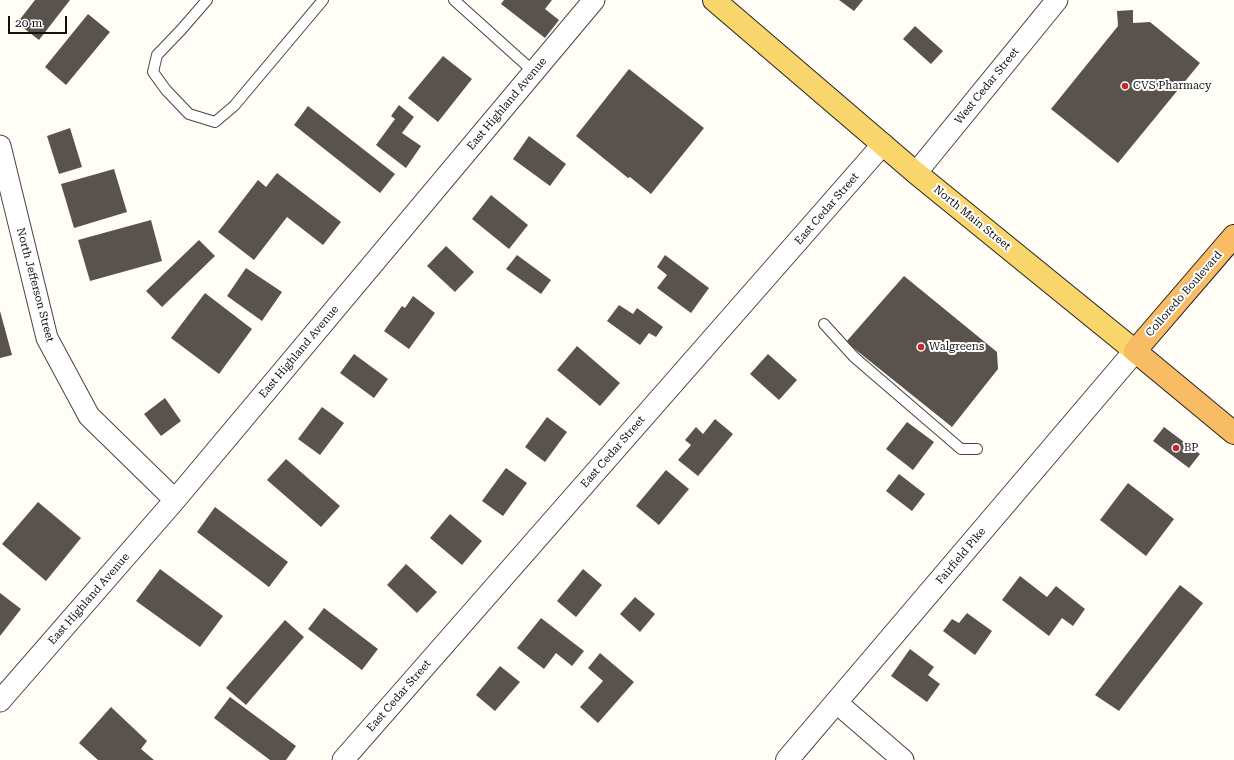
<!DOCTYPE html>
<html>
<head>
<meta charset="utf-8">
<style>
	body { margin:0 }
	#map { position:relative; width:1234px; height:760px; overflow:hidden; background:#fffdf5; font-family:"Roboto Serif",serif }
	canvas { display:block }
	.scale { position:absolute; left:8px; top:16px; width:59px; height:18px; box-sizing:border-box; border:2px solid #111; border-top:0; padding-left:5px; font-size:12px; line-height:14px; white-space:nowrap; color:#111; -webkit-text-stroke:3px #fff; paint-order:stroke }
</style>
</head>
<body>
<div id="map">
<canvas width="1234" height="760"></canvas>
<div class="scale">20 m</div>
</div>
<script>
const context = document.querySelector('canvas').getContext('2d');
context.lineJoin = 'round';
function paint(path, color) { context.fillStyle = color; context.fill(path, 'evenodd'); }
const poly = rows => new Path2D(rows.map(r => 'M' + r).join(''));
function strokePath(path, color, width, dash) { context.strokeStyle = color; context.lineWidth = width; context.lineCap = dash ? 'butt' : 'round'; context.setLineDash(dash || []); context.stroke(path); }
function label(font, color, halo, rows, align = 'center') {
  context.font = font + ' "Roboto Serif",serif'; context.lineWidth = 4; context.setLineDash([]); context.textBaseline = 'middle'; context.strokeStyle = halo; context.fillStyle = color; for (const [text, x, y, turn = 0] of rows) {
    context.save(); context.translate(x, y); context.rotate((+turn || 0) * Math.PI / 180); context.textAlign = isNaN(turn) ? turn : align; if (halo) context.strokeText(text, 0, 0); context.fillText(text, 0, 0); context.restore();
  }
}
paint(poly([
	[35,0,70,0,39,40,17,23],
	[504,0,552,0,545,9,559,20,545,38,501,4],
	[839,0,863,0,854,11],
	[1133,10,1133,23,1150,22,1200,63,1118,163,1051,109,1118,26,1117,11],
	[88,14,110,32,66,85,45,67],
	[915,26,943,51,931,64,903,39],
	[443,56,472,79,438,122,408,98],
	[629,69,704,128,651,194,630,177,628,178,576,136],
	[399,105,414,117,402,133,421,146,406,168,376,145,395,119,391,116],
	[308,106,395,174,380,193,294,125],
	[70,128,82,167,59,174,47,136],
	[529,136,566,164,550,186,513,159],
	[114,169,127,212,74,228,61,184],
	[277,173,341,222,323,245,287,217,254,260,218,232,258,180,266,187],
	[491,195,528,225,509,249,472,219],
	[151,220,162,261,90,281,78,240],
	[199,240,215,256,162,307,146,291],
	[446,246,474,272,455,292,427,266],
	[517,255,551,280,541,294,506,269],
	[665,255,709,288,691,313,657,288,667,275,657,267],
	[246,268,282,292,262,321,227,296],
	[904,276,997,352,998,369,952,427,846,342],
	[205,293,252,329,219,374,171,338],
	[413,296,435,313,409,349,384,331,402,306,405,308],
	[619,305,633,314,637,308,663,327,656,337,649,333,640,345,607,321],
	[0,311,12,355,0,358],
	[577,346,620,383,600,406,557,370],
	[354,354,388,379,374,398,340,373],
	[768,354,797,380,779,400,750,374],
	[165,398,181,421,161,436,144,414],
	[322,407,344,423,320,455,298,439],
	[547,417,567,432,545,462,525,447],
	[715,419,733,434,698,476,678,460,691,445,685,440,696,427,703,434],
	[907,422,934,442,913,470,886,449],
	[1164,427,1200,454,1189,468,1153,441],
	[286,459,340,506,321,527,267,480],
	[506,468,527,483,503,516,482,501],
	[666,470,689,489,659,525,636,506],
	[899,474,925,494,912,511,886,491],
	[1128,483,1174,519,1146,556,1100,520],
	[38,502,81,538,46,581,2,544],
	[215,507,288,562,269,587,197,532],
	[450,514,482,541,462,565,430,538],
	[406,564,437,592,417,613,387,585],
	[160,569,223,616,200,647,136,601],
	[583,569,602,585,576,617,557,601],
	[1020,576,1047,597,1056,586,1085,609,1073,626,1062,618,1049,636,1002,600],
	[1180,585,1203,603,1119,711,1095,695],
	[0,593,21,609,0,636],
	[635,597,655,614,640,632,620,614],
	[324,608,378,649,362,670,308,629],
	[967,613,992,631,975,655,943,631,952,619,959,623],
	[541,618,584,651,572,666,556,653,544,669,517,648],
	[285,620,304,637,246,705,226,688],
	[910,649,934,667,928,675,940,684,927,702,891,676],
	[600,653,634,682,598,723,580,707,603,681,588,668],
	[500,666,520,682,495,711,476,695],
	[230,697,296,746,286,760,270,760,214,718],
	[111,707,147,741,141,749,154,760,98,760,79,743]
]), '#5a524d');
const service = poly([
	[207,0,181,30,157,55,153,72,166,90,189,114,215,122,234,106,323,0],
	[454,0,534,72],
	[824,324,854,357,961,449,977,449]
]);
const minor = poly([
	[0,146,47,338,89,416,175,500],
	[916,173,1057,0],
	[0,701,175,500,594,0],
	[837,703,903,760],
	[343,760,883,144]
]);
const tertiary = poly([
	[787,760,1135,351]
]);
const primary = poly([
	[714,0,916,173,1135,351]
]);
const trunk = poly([
	[1234,236,1135,351,1234,433]
]);
strokePath(service, '#444', 12);
strokePath(minor, '#444', 23);
strokePath(tertiary, '#444', 24);
strokePath(primary, '#222', 24);
strokePath(trunk, '#222', 24);
strokePath(service, '#fff', 10);
strokePath(minor, '#fff', 21);
strokePath(tertiary, '#fff', 22);
strokePath(primary, '#f9d66b', 22);
strokePath(trunk, '#f7bc64', 22);
for (const [x, y, r, color] of [
	[1125,86,4,"#c4262e"],
	[921,347,4,"#c4262e"],
	[1176,448,4,"#c4262e"]
]) { const dot = new Path2D(); dot.arc(x, y, r, 0, 2 * Math.PI); context.fillStyle = color; context.fill(dot); strokePath(dot, '#fff', 1.5); }
label('11px', '#111', '#fff', [
	["West Cedar Street",987,86,-51],
	["East Highland Avenue",507,104,-50],
	["East Cedar Street",827,209,-49],
	["North Main Street",972,218,39],
	["North Jefferson Street",35,285,75],
	["Colloredo Boulevard",1184,294,-49],
	["East Highland Avenue",299,352,-50],
	["East Cedar Street",613,452,-49],
	["Fairfield Pike",961,556,-50],
	["East Highland Avenue",89,599,-49],
	["East Cedar Street",399,696,-49]
]);
label('11px', '#111', '#fff', [
	["CVS Pharmacy",1133,86],
	["Walgreens",929,347],
	["BP",1184,448]
], 'left');
</script>
</body>
</html>
